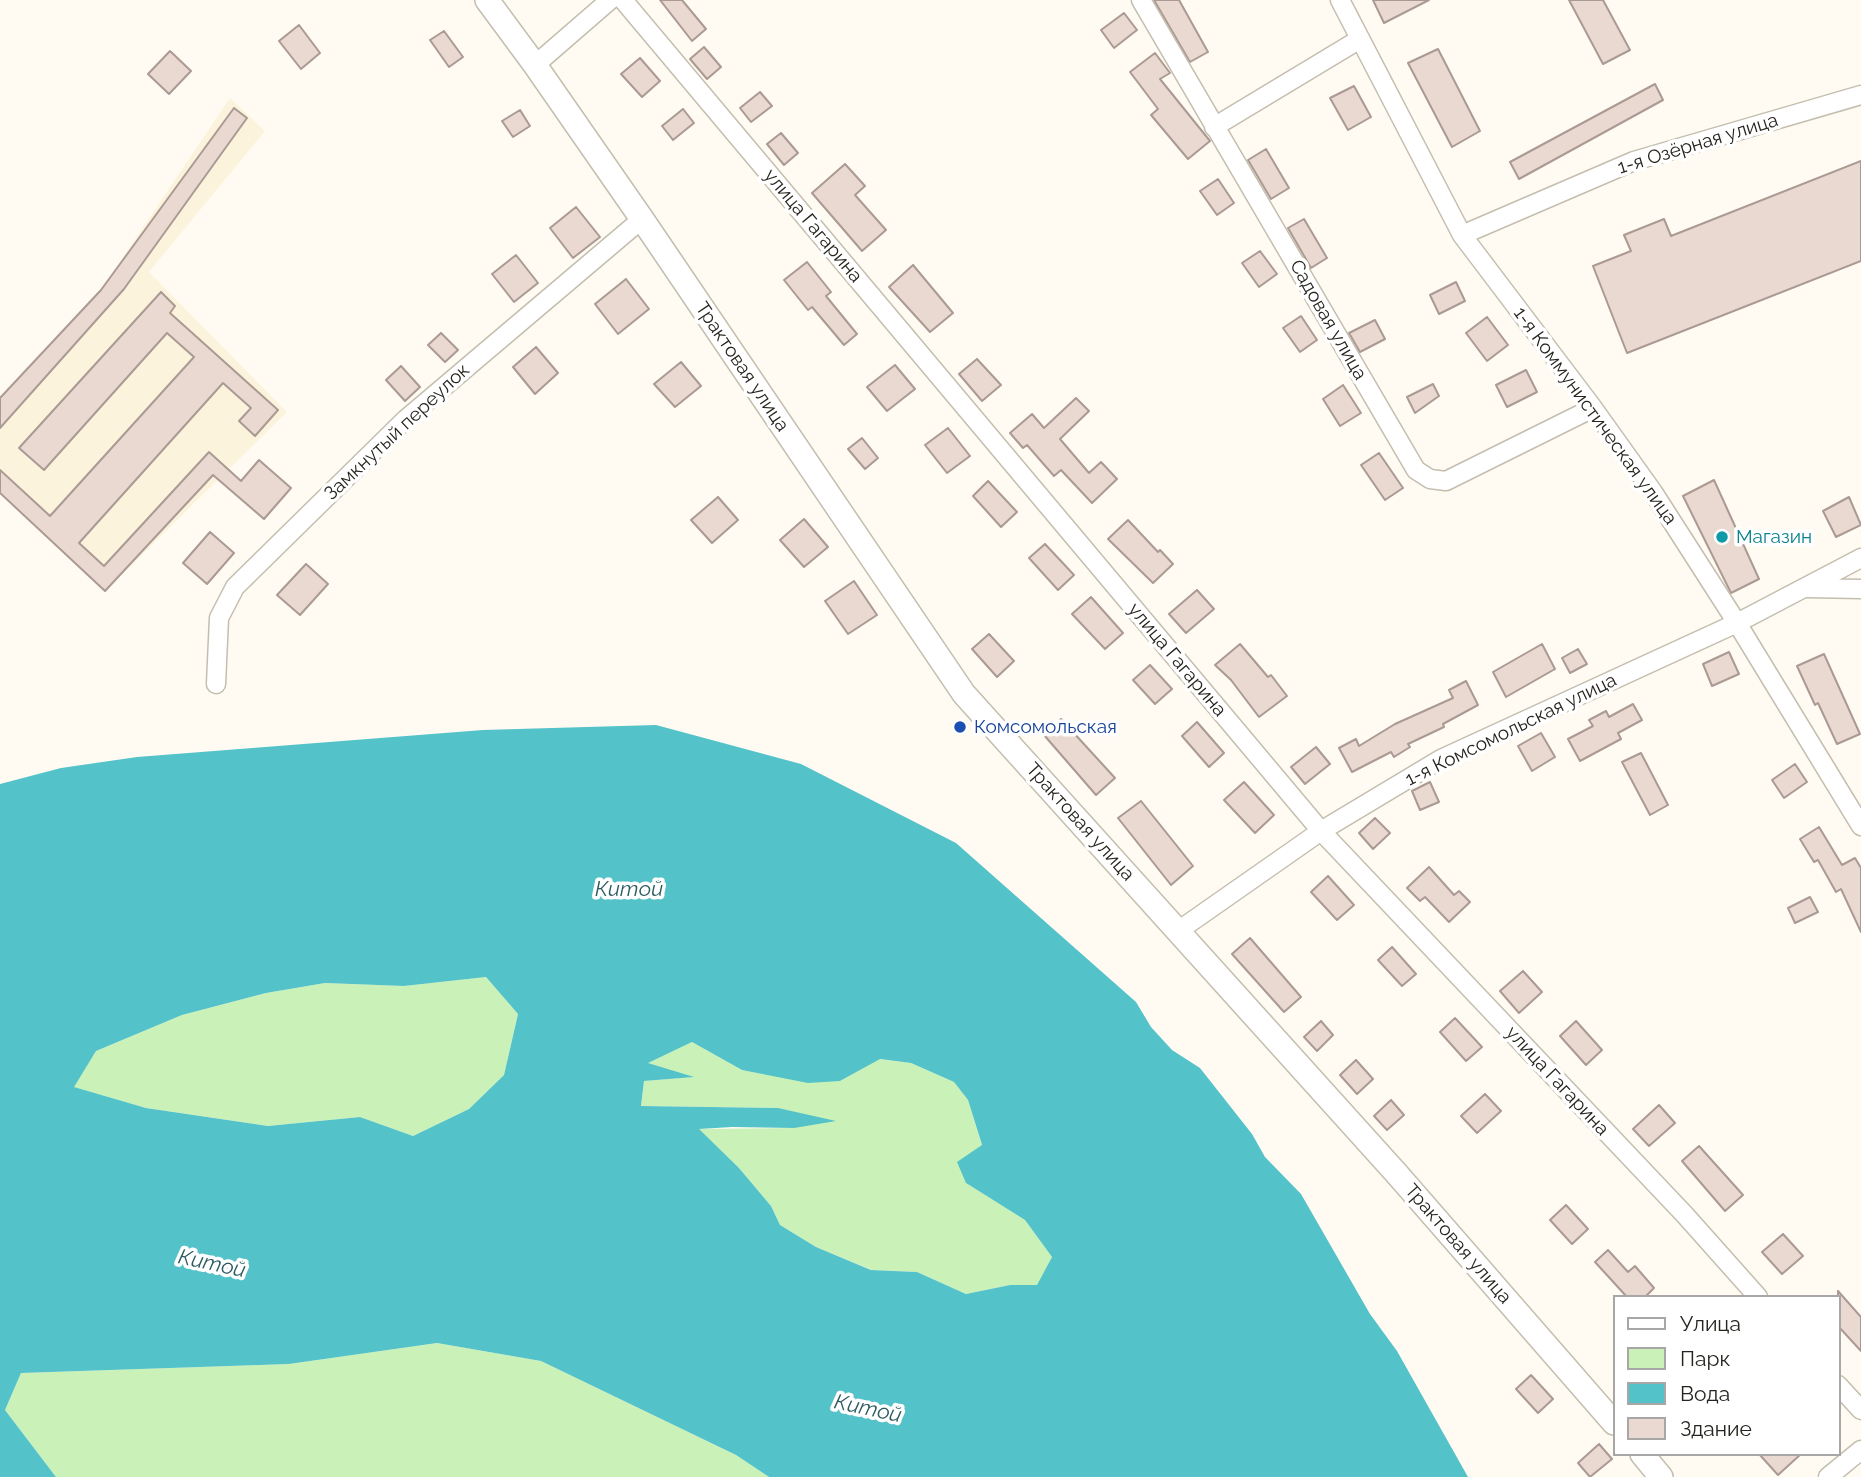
<!DOCTYPE html>
<html>
<head>
<meta charset="utf-8">
<style>
	body { margin:0 }
	#map { position:relative; width:1861px; height:1477px; overflow:hidden; background:#fffbf2; font-family:Raleway,sans-serif }
	canvas { display:block }
	.legend { position:absolute; left:1613px; top:1295px; width:228px; height:161px; box-sizing:border-box; background:#fff; border:2px solid #a8a7a5; margin:0; padding:9px 12px; list-style:none; font-size:21px; color:#26241e }
	.legend li { display:flex; align-items:center; gap:14px; height:35px }
	.legend b { width:35px; border:2px solid #a8a7a5 }
</style>
</head>
<body>
<div id="map">
<canvas width="1861" height="1477"></canvas>
<ul class="legend">
<li><b style="height:9px;background:#fff"></b>Улица</li>
<li><b style="height:19px;background:#caf2b8"></b>Парк</li>
<li><b style="height:19px;background:#54c2c9"></b>Вода</li>
<li><b style="height:19px;background:#ead9d1"></b>Здание</li>
</ul>
</div>
<script>
const context = document.querySelector('canvas').getContext('2d');
context.lineJoin = 'round';
function paint(path, color) { context.fillStyle = color; context.fill(path, 'evenodd'); }
const poly = rows => new Path2D(rows.map(r => 'M' + r).join(''));
function strokePath(path, color, width, dash) { context.strokeStyle = color; context.lineWidth = width; context.lineCap = dash ? 'butt' : 'round'; context.setLineDash(dash || []); context.stroke(path); }
function label(font, color, halo, rows, align = 'center') {
  context.font = font + ' Raleway,sans-serif'; context.lineWidth = 7; context.setLineDash([]); context.textBaseline = 'middle'; context.strokeStyle = halo; context.fillStyle = color; for (const [text, x, y, turn = 0] of rows) {
    context.save(); context.translate(x, y); context.rotate((+turn || 0) * Math.PI / 180); context.textAlign = isNaN(turn) ? turn : align; if (halo) context.strokeText(text, 0, 0); context.fillText(text, 0, 0); context.restore();
  }
}
paint(poly([
	[230,98,265,131,149,272,287,412,105,591,0,493,0,398,101,290]
]), '#fbf3dc');
paint(poly([
	[486,977,518,1014,504,1075,469,1109,413,1136,360,1117,268,1126,146,1108,73,1087,96,1051,182,1015,266,993,325,983,404,986],
	[692,1042,742,1070,765,1074,840,1081,879,1059,911,1063,954,1082,968,1100,982,1146,966,1183,1025,1220,1052,1257,1037,1286,1010,1285,966,1294,917,1272,872,1270,816,1247,780,1225,771,1206,739,1168,698,1129,794,1128,778,1108,641,1106,644,1081,692,1077,647,1063],
	[437,1343,541,1361,736,1455,769,1477,56,1477,5,1410,21,1373,289,1364]
]), '#caf2b8');
paint(poly([
	[656,725,801,764,956,843,1136,1002,1151,1027,1172,1050,1200,1068,1252,1134,1265,1157,1301,1194,1370,1314,1397,1351,1468,1477,769,1477,736,1455,541,1361,437,1343,289,1364,21,1373,5,1410,56,1477,0,1477,0,784,61,768,137,757,483,730],
	[486,977,518,1014,504,1075,469,1109,413,1136,360,1117,268,1126,146,1108,74,1087,96,1051,182,1015,266,993,325,983,404,986],
	[692,1042,742,1070,808,1083,840,1081,880,1059,911,1063,954,1082,968,1100,982,1145,957,1162,966,1183,1025,1220,1052,1257,1037,1285,1010,1285,966,1294,917,1272,871,1270,816,1247,780,1225,771,1206,739,1168,699,1129,732,1127,794,1128,836,1121,778,1108,641,1106,644,1081,694,1077,648,1063]
]), '#54c2c9');
const building = poly([
	[660,0,682,0,706,29,692,41,660,0],
	[1154,0,1179,0,1208,52,1190,62,1154,0],
	[1373,0,1429,0,1384,23,1373,0],
	[1569,0,1603,0,1630,50,1603,64,1569,0],
	[1124,13,1137,30,1114,48,1101,30,1124,13],
	[299,25,320,53,301,69,279,41,299,25],
	[444,31,463,57,449,67,430,40,444,31],
	[704,47,721,67,707,79,690,59,704,47],
	[1438,49,1480,131,1452,147,1408,63,1438,49],
	[170,51,191,71,169,94,148,74,170,51],
	[1155,53,1170,73,1160,79,1210,141,1188,159,1151,115,1158,109,1130,72,1155,53],
	[640,58,660,81,642,97,621,74,640,58],
	[1655,84,1663,100,1519,179,1510,162,1655,84],
	[1354,86,1371,117,1348,130,1330,98,1354,86],
	[760,92,772,106,751,122,740,108,760,92],
	[234,108,247,118,124,289,0,428,0,398,101,290,234,108],
	[683,109,694,123,673,140,662,126,683,109],
	[520,110,530,126,513,137,502,121,520,110],
	[781,133,798,153,784,165,767,144,781,133],
	[1266,149,1289,188,1271,199,1248,160,1266,149],
	[1861,161,1861,261,1627,353,1593,266,1631,251,1624,235,1664,219,1671,236,1861,161],
	[845,164,865,186,855,195,886,230,862,251,812,193,845,164],
	[1218,179,1234,203,1217,215,1200,191,1218,179],
	[576,207,600,237,573,258,550,228,576,207],
	[1304,219,1327,258,1311,268,1288,228,1304,219],
	[1260,251,1277,274,1259,287,1242,263,1260,251],
	[516,255,538,283,514,302,492,274,516,255],
	[807,262,831,292,826,296,857,334,844,345,812,307,808,310,784,280,807,262],
	[913,265,953,313,930,332,889,287,913,265],
	[626,279,649,309,618,334,595,304,626,279],
	[1456,282,1465,301,1439,314,1430,295,1456,282],
	[161,292,175,306,170,313,278,410,255,436,239,421,251,408,223,383,79,543,104,566,209,452,241,481,259,460,291,488,264,519,213,475,105,591,0,493,0,470,50,516,194,357,167,333,44,470,19,448,161,292],
	[1301,316,1317,340,1300,352,1283,328,1301,316],
	[1487,317,1508,345,1487,361,1466,333,1487,317],
	[1375,320,1385,339,1360,352,1349,333,1375,320],
	[441,333,458,350,445,362,428,345,441,333],
	[536,347,558,373,535,394,513,367,536,347],
	[977,359,1001,385,982,401,959,374,977,359],
	[681,362,701,386,675,407,654,384,681,362],
	[895,365,915,389,887,411,867,387,895,365],
	[401,366,420,387,405,401,386,380,401,366],
	[1526,370,1537,392,1507,407,1496,385,1526,370],
	[1433,384,1439,396,1415,413,1407,397,1433,384],
	[1343,385,1361,413,1340,426,1323,399,1343,385],
	[1076,398,1089,411,1060,439,1089,473,1101,462,1117,479,1092,503,1061,470,1054,476,1027,445,1023,448,1010,433,1032,414,1044,428,1076,398],
	[948,428,970,456,947,473,925,445,948,428],
	[862,438,878,458,865,469,848,449,862,438],
	[1379,453,1403,488,1385,500,1361,465,1379,453],
	[1714,480,1759,579,1731,593,1683,496,1714,480],
	[988,481,1017,512,1001,527,973,496,988,481],
	[718,497,738,520,712,543,691,520,718,497],
	[1849,497,1861,525,1836,537,1823,511,1849,497],
	[804,519,828,547,804,567,780,540,804,519],
	[1128,520,1158,552,1160,550,1173,564,1153,583,1108,539,1128,520],
	[210,532,234,553,207,584,183,563,210,532],
	[1045,544,1074,575,1058,590,1029,558,1045,544],
	[306,564,328,584,300,615,277,595,306,564],
	[854,581,877,615,848,634,825,601,854,581],
	[1197,590,1214,609,1186,633,1169,614,1197,590],
	[1091,597,1123,633,1105,649,1072,614,1091,597],
	[989,634,1014,661,997,677,972,649,989,634],
	[1240,644,1268,677,1271,675,1287,696,1259,717,1231,680,1215,665,1240,644],
	[1542,644,1555,669,1506,697,1493,672,1542,644],
	[1578,649,1587,664,1570,673,1562,658,1578,649],
	[1729,652,1739,674,1712,686,1703,664,1729,652],
	[1824,654,1860,734,1837,744,1818,703,1815,705,1797,666,1824,654],
	[1150,665,1172,689,1155,704,1133,680,1150,665],
	[1466,681,1478,705,1443,724,1444,727,1408,744,1410,747,1394,757,1391,752,1352,772,1339,748,1356,739,1359,746,1395,724,1453,698,1449,690,1466,681],
	[1633,704,1642,720,1618,733,1621,739,1580,761,1568,739,1593,726,1589,720,1606,711,1609,717,1633,704],
	[1061,719,1115,778,1096,795,1044,735,1061,719],
	[1197,722,1224,753,1209,767,1182,736,1197,722],
	[1541,733,1555,757,1532,771,1518,746,1541,733],
	[1316,747,1330,764,1305,784,1291,767,1316,747],
	[1641,753,1668,805,1650,815,1622,762,1641,753],
	[1795,764,1807,782,1784,798,1772,780,1795,764],
	[1244,782,1274,815,1255,833,1224,800,1244,782],
	[1430,782,1439,802,1420,810,1412,791,1430,782],
	[1141,801,1193,866,1171,885,1118,818,1141,801],
	[1375,818,1390,833,1373,849,1359,833,1375,818],
	[1819,827,1842,865,1855,858,1861,868,1861,932,1841,889,1836,892,1818,860,1814,862,1800,839,1819,827],
	[1429,867,1454,895,1459,891,1470,902,1449,922,1425,897,1420,901,1407,888,1429,867],
	[1328,876,1354,905,1337,920,1311,892,1328,876],
	[1810,897,1818,912,1795,923,1788,908,1810,897],
	[1250,938,1301,997,1284,1012,1232,954,1250,938],
	[1392,947,1416,974,1402,986,1378,960,1392,947],
	[1523,971,1542,992,1519,1013,1500,991,1523,971],
	[1455,1018,1482,1047,1466,1061,1440,1032,1455,1018],
	[1321,1021,1333,1035,1317,1051,1304,1037,1321,1021],
	[1576,1021,1602,1050,1586,1065,1560,1036,1576,1021],
	[1356,1060,1373,1079,1357,1094,1340,1075,1356,1060],
	[1485,1094,1501,1111,1477,1133,1461,1116,1485,1094],
	[1391,1100,1404,1115,1387,1130,1374,1116,1391,1100],
	[1659,1105,1675,1123,1649,1146,1633,1129,1659,1105],
	[1699,1146,1743,1195,1725,1211,1682,1161,1699,1146],
	[1566,1205,1588,1229,1572,1244,1550,1220,1566,1205],
	[1783,1234,1803,1256,1782,1274,1762,1252,1783,1234],
	[1608,1250,1628,1272,1635,1266,1654,1288,1645,1297,1627,1297,1595,1262,1608,1250],
	[1838,1291,1861,1317,1861,1351,1838,1326,1838,1291],
	[1531,1375,1553,1399,1538,1413,1516,1389,1531,1375],
	[1599,1444,1612,1459,1590,1477,1578,1463,1599,1444],
	[1759,1454,1801,1454,1778,1475,1759,1454]
]);
paint(building, '#ead9d1');
strokePath(building, '#aa9a93', 2);
const minor = poly([
	[623,0,1321,831,1685,1215,1758,1297],
	[1141,0,1416,470,1430,479,1446,481,1593,408],
	[1340,0,1462,235,1593,408,1653,492,1737,623,1861,826],
	[535,65,610,0],
	[1214,127,1360,39],
	[1462,235,1634,161,1861,95],
	[1807,588,1861,589],
	[216,684,219,618,235,587,406,419,642,219],
	[1178,931,1321,831,1441,759,1737,623,1861,558],
	[1838,1385,1861,1410],
	[1828,1477,1861,1450]
]);
const tertiary = poly([
	[487,0,535,65,642,219,964,694,1397,1174,1614,1423],
	[1642,1454,1661,1477]
]);
strokePath(minor, '#c4beaf', 21);
strokePath(tertiary, '#c4beaf', 26);
strokePath(minor, '#fff', 18);
strokePath(tertiary, '#fff', 23);
for (const [x, y, r, color] of [
	[1722,537,7,"#0f9aa8"],
	[960,727,7,"#1a4fb4"]
]) { const dot = new Path2D(); dot.arc(x, y, r, 0, 2 * Math.PI); context.fillStyle = color; context.fill(dot); strokePath(dot, '#fff', 2.5); }
label('19px', '#26241e', '#fff', [
	["1-я Озёрная улица",1698,144,-17],
	["улица Гагарина",813,226,50],
	["Садовая улица",1328,320,60],
	["Трактовая улица",742,367,56],
	["1-я Коммунистическая улица",1595,416,54],
	["Замкнутый переулок",397,432,-43],
	["улица Гагарина",1177,660,50],
	["1-я Комсомольская улица",1511,730,-26],
	["Трактовая улица",1080,822,48],
	["улица Гагарина",1557,1081,47],
	["Трактовая улица",1458,1244,49]
]);
label('19px', '#0d838f', '#fff', [
	["Магазин",1736,537]
], 'left');
label('19px', '#164399', '#fff', [
	["Комсомольская",974,727]
], 'left');
label('italic 21px', '#2c5b5f', '#fff', [
	["Китой",629,890],
	["Китой",212,1264,12],
	["Китой",868,1409,12]
]);
</script>
</body>
</html>
